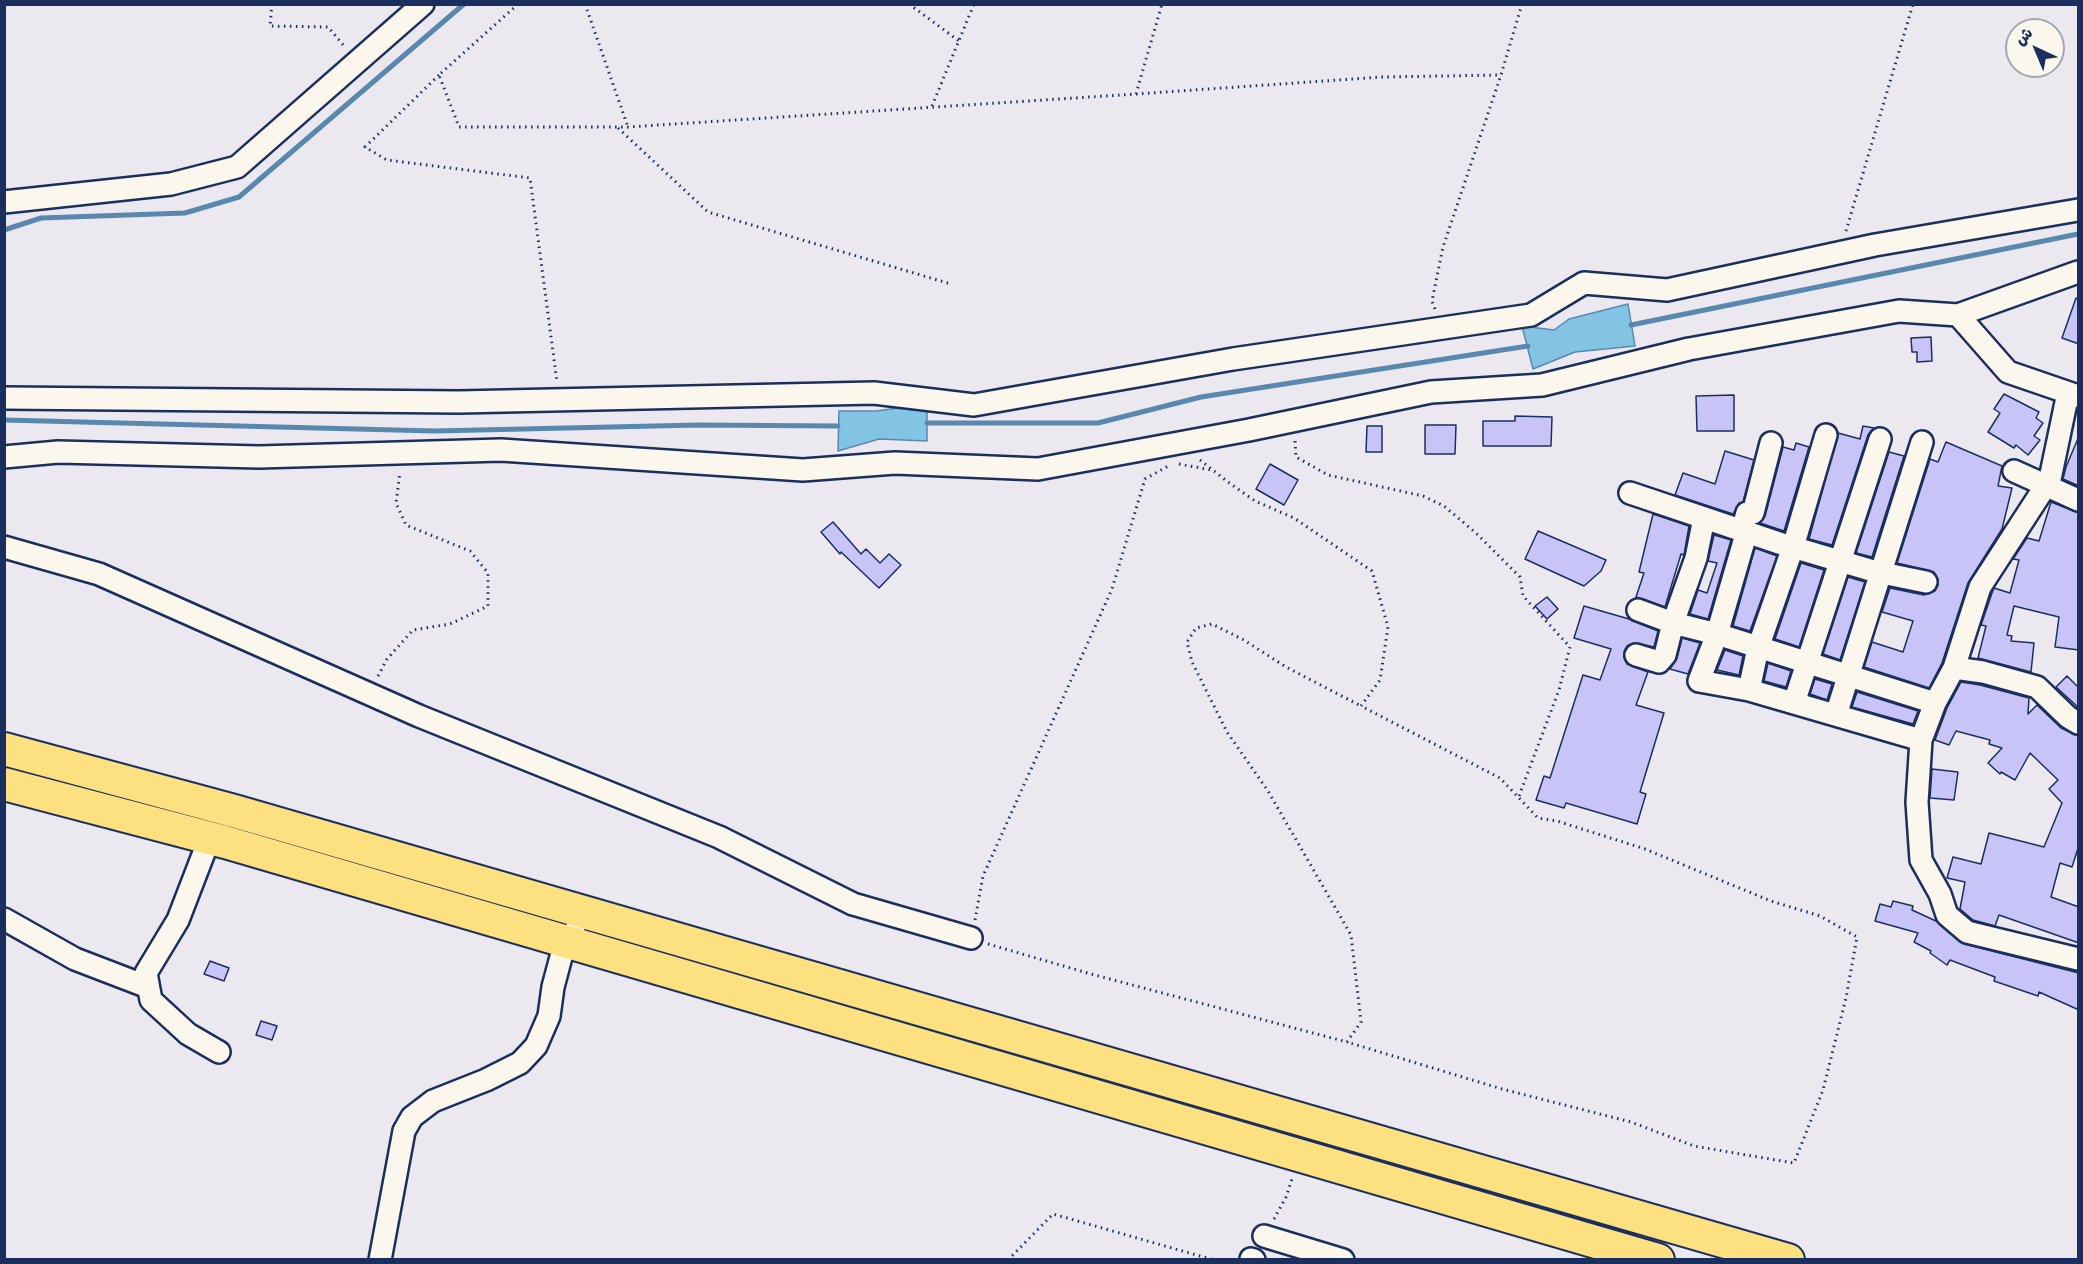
<!DOCTYPE html>
<html>
<head>
<meta charset="utf-8">
<style>
	body { margin:0 }
	#map { position:relative; width:2083px; height:1264px; overflow:hidden; background:#ece8ef; font-family:Itim,"Playpen Sans Arabic",sans-serif }
	canvas { display:block }
	.frame { position:absolute; inset:0; border:6px solid #1b2f5e; pointer-events:none }
	.north { position:absolute; left:2005px; top:18px; width:60px; height:60px; box-sizing:border-box; background:#fbf7ec; border:2px solid #a1a7b3; border-radius:50%; rotate:316deg; font-size:16px; font-weight:700; line-height:24px; text-align:center; color:#1b2f5e }
	.north::after { content:''; display:block; margin:auto; width:21px; height:27px; background:#1b2f5e; clip-path:polygon(50% 0,100% 100%,50% 72%,0 100%) }
</style>
</head>
<body>
<div id="map">
<canvas width="2083" height="1264"></canvas>
<div class="frame"></div>
<div class="north">ش</div>
</div>
<script>
const context = document.querySelector('canvas').getContext('2d');
context.lineJoin = 'round';
function paint(path, color) { context.fillStyle = color; context.fill(path, 'evenodd'); }
const poly = rows => new Path2D(rows.map(r => 'M' + r).join(''));
function strokePath(path, color, width, dash) { context.strokeStyle = color; context.lineWidth = width; context.lineCap = dash ? 'butt' : 'round'; context.setLineDash(dash || []); context.stroke(path); }
const water = poly([
	[1628,304,1635,346,1575,352,1533,369,1522,326,1554,330,1569,319,1628,304],
	[927,404,927,441,879,439,838,451,839,411,876,411,927,404]
]);
paint(water, '#83c4e4');
strokePath(water, '#5988ae', 1.5);
strokePath(poly([
	[4,230,41,218,185,213,239,197,464,4],
	[1631,325,2078,234],
	[4,420,435,431,698,425,838,426],
	[927,423,1098,423,1201,397,1528,346]
]), '#5988ae', 5);
const building = poly([
	[2076,298,2079,299,2079,344,2062,338,2076,298],
	[1931,337,1932,361,1917,362,1917,352,1912,352,1911,338,1931,337],
	[2004,394,2039,412,2036,418,2043,423,2034,436,2040,440,2028,455,2016,445,2014,448,1988,432,2000,413,1994,409,2004,394],
	[1734,395,1734,431,1697,431,1696,396,1734,395],
	[1515,416,1552,417,1551,446,1483,446,1483,421,1515,421,1515,416],
	[1425,425,1456,425,1455,454,1425,454,1425,425],
	[1367,426,1382,426,1382,452,1366,452,1367,426],
	[1863,426,1874,428,1868,435,1832,545,1809,539,1838,433,1860,439,1863,426],
	[2079,436,2079,486,2063,479,2066,467,2079,436],
	[1946,442,2002,466,1998,486,2012,488,2002,529,1968,583,1942,663,1929,688,1864,667,1872,642,1903,652,1913,621,1882,612,1890,588,1924,595,1935,591,1938,585,1938,579,1934,572,1897,563,1930,459,1938,462,1946,442],
	[1796,443,1809,447,1784,531,1760,523,1765,516,1783,447,1794,450,1796,443],
	[1725,451,1754,460,1743,502,1739,503,1733,514,1675,495,1683,473,1715,484,1725,451],
	[1889,452,1904,456,1872,557,1856,553,1889,452],
	[1270,464,1298,480,1284,505,1256,489,1270,464],
	[2051,502,2079,513,2079,650,2055,647,2059,617,2014,606,2007,635,2012,636,2011,641,2034,643,2031,672,1978,658,1986,626,1981,625,1992,593,1994,588,2010,593,2019,560,2013,559,2027,538,2039,541,2051,502],
	[1653,514,1689,526,1684,555,1681,554,1665,607,1636,597,1644,573,1639,572,1653,514],
	[833,522,861,554,866,549,880,563,889,554,901,565,879,588,841,552,840,554,821,532,833,522],
	[1538,531,1606,560,1601,571,1584,586,1525,559,1538,531],
	[1714,535,1731,540,1708,619,1690,614,1698,590,1707,593,1717,563,1708,561,1714,535],
	[1755,548,1777,556,1750,631,1733,626,1755,548],
	[1801,563,1824,570,1799,647,1775,639,1801,563],
	[1848,577,1865,582,1840,660,1823,654,1848,577],
	[1547,597,1558,609,1547,619,1535,606,1547,597],
	[1584,606,1629,619,1658,631,1654,647,1634,643,1627,646,1624,652,1624,658,1627,664,1648,672,1636,705,1664,713,1640,792,1646,794,1637,824,1566,803,1564,808,1536,800,1544,776,1550,778,1583,675,1600,680,1611,649,1574,638,1584,606],
	[1682,638,1700,643,1688,674,1670,669,1677,658,1682,638],
	[1725,650,1743,656,1739,675,1717,670,1725,650],
	[1768,663,1791,671,1786,687,1764,681,1768,663],
	[2067,676,2079,688,2079,708,2056,687,2067,676],
	[1815,679,1832,684,1827,700,1810,694,1815,679],
	[1961,682,1980,685,2029,698,2028,714,2037,705,2061,728,2079,736,2079,845,2072,867,2060,863,2051,897,2079,907,2079,943,1999,915,1995,926,1973,920,1960,909,1965,882,1947,878,1953,857,1981,864,1989,833,2044,847,2062,803,2049,789,2058,780,2030,753,2015,780,2001,772,2000,774,1988,763,2002,748,1989,744,1990,740,1956,731,1949,745,1935,740,1947,708,1961,682],
	[1857,692,1918,711,1913,724,1852,707,1857,692],
	[1932,769,1958,772,1954,800,1930,798,1932,769],
	[1893,901,1913,906,1912,910,1936,921,1964,944,2079,973,2079,1010,2039,992,2038,996,1994,981,1995,977,1950,960,1947,965,1930,953,1931,951,1914,942,1918,933,1875,921,1880,904,1891,907,1893,901],
	[210,961,229,968,224,981,204,974,210,961],
	[261,1021,277,1026,272,1040,256,1035,261,1021]
]);
paint(building, '#c9c4f7');
strokePath(building, '#1b2f5e', 1.5);
const minor = poly([
	[4,202,171,184,237,167,423,4],
	[1958,315,2008,372,2078,396],
	[2068,393,2050,479,1980,587,1954,668,1935,703,1921,740,1917,802,1921,860,1940,894,1947,915,1967,932,2078,959],
	[4,398,459,402,874,393,974,405,1233,359,1531,315,1584,283,1667,290,1875,245,2078,210],
	[1771,443,1753,513,1747,513,1743,527,1747,531,1717,634,1699,681,1749,690,1921,740],
	[4,457,58,452,259,457,501,450,803,470,895,463,1038,469,1249,430,1431,392,1542,385,1689,349,1899,311,1958,315,2078,272],
	[2014,471,2078,500],
	[1630,493,1782,544,1877,572,1926,582],
	[4,547,99,574,419,716,719,837,853,904,971,938],
	[1638,610,1673,623,1717,634,1935,703],
	[1636,655,1659,662,1665,655,1673,623,1696,558,1704,518],
	[1954,668,1983,672,2037,687,2068,717,2078,723],
	[1749,690,1758,648,1793,547,1826,435],
	[1794,703,1880,439],
	[1836,715,1922,442],
	[210,837,178,920,146,973,151,1000,188,1034,219,1052],
	[4,919,75,959,148,987],
	[1264,1236,1343,1260],
	[1251,1259,1254,1260],
	[380,1260,404,1131,412,1117,433,1101,486,1080,520,1063,536,1046,549,1016,553,987,561,957,574,932]
]);
const highway = poly([
	[4,749,234,811,1788,1260],
	[4,784,225,842,1658,1260]
]);
strokePath(minor, '#1b2f5e', 26);
strokePath(highway, '#1b2f5e', 36);
strokePath(poly([
	[272,4,270,26,328,27,345,47],
	[518,4,439,75,459,127,628,127,1136,94,1162,4],
	[585,4,628,127],
	[909,4,959,41],
	[439,75,365,147,387,160,530,178,557,382],
	[1136,94,1382,77,1501,75],
	[932,106,974,4],
	[618,128,708,212,951,284],
	[1846,231,1913,4],
	[1435,309,1432,301,1443,247,1501,75,1522,4],
	[1295,441,1296,457,1328,475,1423,496,1444,506,1477,534,1520,577,1523,596,1570,647,1559,690,1519,796],
	[1200,460,1228,482,1255,501,1294,518,1372,571,1388,627,1380,680,1361,706,1500,778,1538,818,1557,821,1645,849,1771,901,1820,916,1857,937,1846,998,1823,1090,1794,1163,1694,1146,1631,1122,1502,1089,1347,1042],
	[1179,464,1211,470],
	[378,676,387,659,413,630,450,624,488,606,488,573,470,551,406,525,396,503,400,472],
	[975,920,983,876,1112,589,1145,479,1170,465],
	[988,944,1091,974,1347,1042,1361,1022,1351,935,1268,791,1227,732,1192,662,1187,642,1196,628,1212,624,1244,640,1286,667,1361,706],
	[1274,1219,1286,1197,1292,1179],
	[1008,1260,1053,1214,1214,1260]
]), '#1b2f5e', 3, [1.5, 4.5]);
strokePath(minor, '#fbf7ec', 21);
strokePath(highway, '#fde080', 32);
</script>
</body>
</html>
